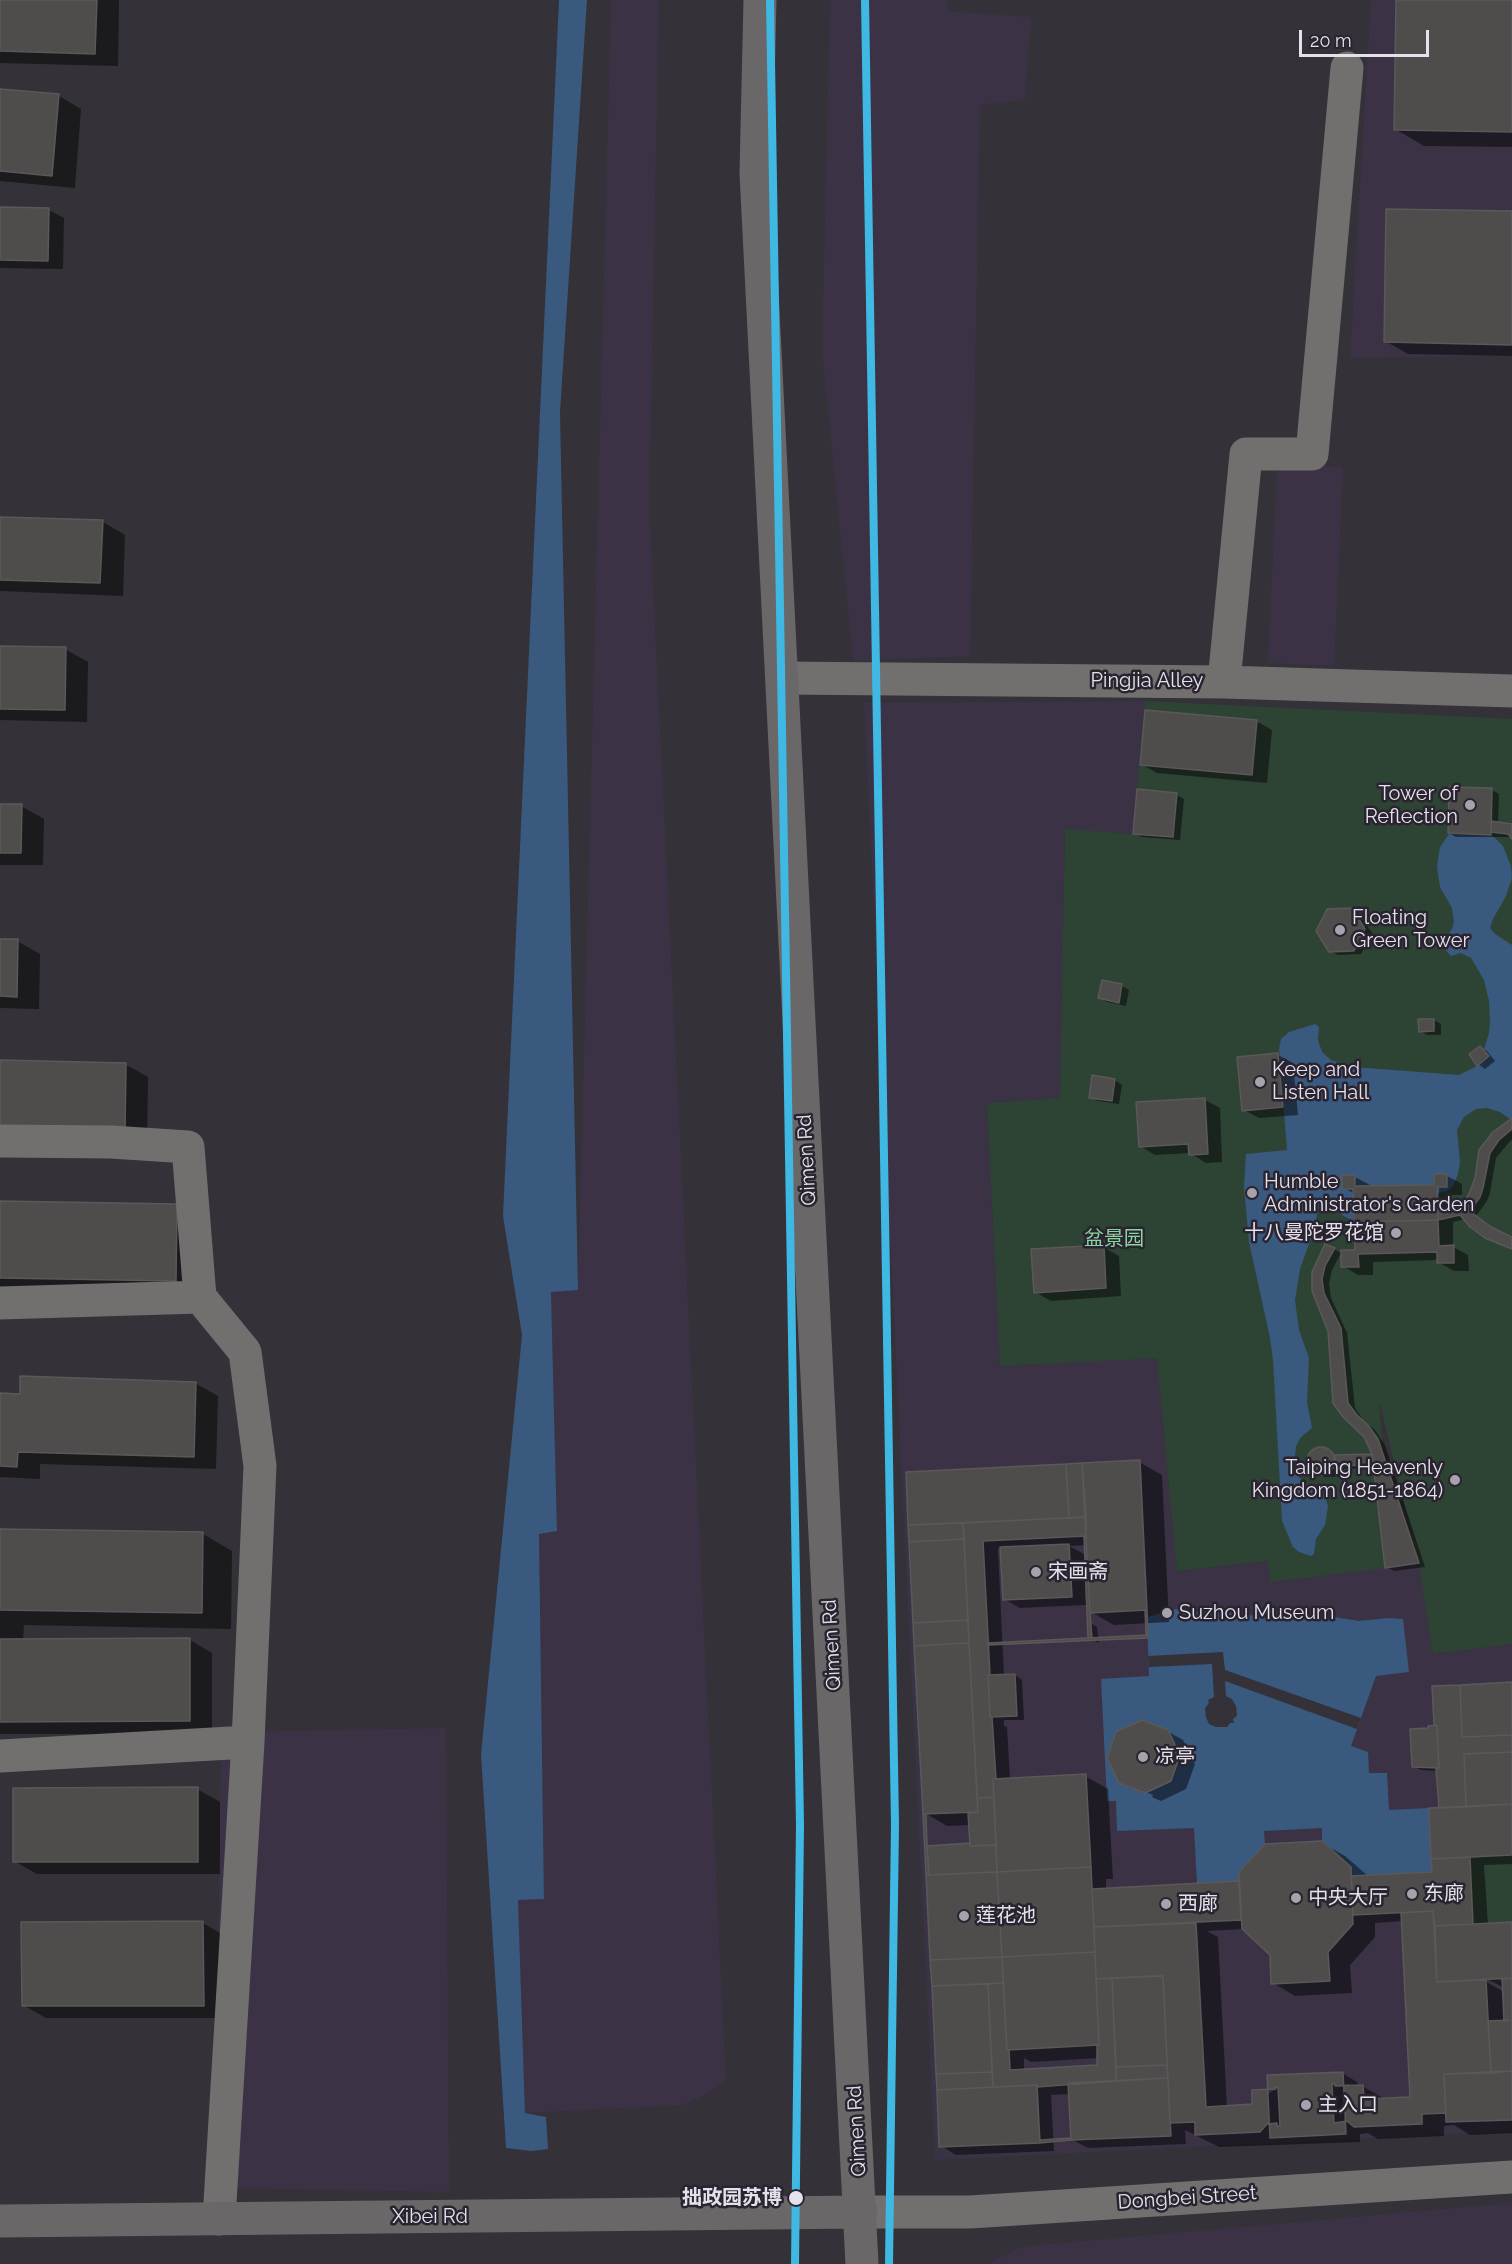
<!DOCTYPE html>
<html>
<head>
<meta charset="utf-8">
<style>
	body { margin:0 }
	#map { position:relative; width:1512px; height:2264px; overflow:hidden; background:#343138; font-family:Raleway,sans-serif }
	canvas { display:block }
	.scale { position:absolute; left:1299px; top:30px; width:130px; height:27px; box-sizing:border-box; border:3px solid #e4e1ea; border-top:0; padding-left:8px; font-size:18px; line-height:21px; white-space:nowrap; color:#e4e1ea; -webkit-text-stroke:4px #2a2431; paint-order:stroke }
</style>
</head>
<body>
<div id="map">
<canvas width="1512" height="2264"></canvas>
<div class="scale">20 m</div>
</div>
<script>
const context = document.querySelector('canvas').getContext('2d');
context.lineJoin = 'round';
function paint(path, color) { context.fillStyle = color; context.fill(path, 'evenodd'); }
const poly = rows => new Path2D(rows.map(r => 'M' + r).join(''));
function strokePath(path, color, width, dash) { context.strokeStyle = color; context.lineWidth = width; context.lineCap = dash ? 'butt' : 'round'; context.setLineDash(dash || []); context.stroke(path); }
function label(font, color, halo, rows, align = 'center') {
  context.font = font + ' Raleway,"Noto Sans SC",sans-serif'; context.lineWidth = 5; context.setLineDash([]); context.textBaseline = 'middle'; context.strokeStyle = halo; context.fillStyle = color; for (const [text, x, y, turn = 0] of rows) {
    context.save(); context.translate(x, y); context.rotate((+turn || 0) * Math.PI / 180); context.textAlign = isNaN(turn) ? turn : align; if (halo) context.strokeText(text, 0, 0); context.fillText(text, 0, 0); context.restore();
  }
}
paint(poly([
	[611,0,659,0,649,505,726,2080,707,2094,684,2105,525,2113,518,1900,544,1899,539,1533,557,1531,551,1292,578,1289],
	[830,0,947,0,947,11,1031,17,1025,100,980,105,970,656,853,661,822,350],
	[1371,0,1512,0,1512,356,1350,358],
	[1277,464,1343,467,1334,666,1268,663],
	[1145,701,1133,834,1065,830,1060,1098,987,1103,1000,1366,1157,1357,1177,1571,1269,1561,1272,1582,1419,1563,1433,1654,1512,1644,1512,2131,935,2160,864,703],
	[446,1728,449,2192,217,2188,216,2129,221,1732],
	[1512,2203,1512,2264,989,2264,1018,2248,1040,2245]
]), '#3b3345');
paint(poly([
	[1145,701,1512,719,1512,1644,1433,1654,1419,1564,1271,1582,1268,1561,1177,1571,1157,1358,1000,1366,987,1103,1060,1098,1065,829,1133,834],
	[1379,1400,1416,1552,1416,1553,1383,1452],
	[1512,1855,1512,1922,1473,1924,1470,1857]
]), '#2d4435');
paint(poly([
	[559,0,587,0,560,412,578,1290,551,1292,557,1531,539,1534,544,1899,518,1900,525,2113,546,2117,548,2149,531,2151,506,2148,481,1754,522,1335,503,1216],
	[1449,834,1493,836,1503,846,1511,866,1512,878,1506,896,1493,919,1490,928,1495,934,1512,945,1512,1118,1510,1119,1500,1112,1487,1108,1476,1109,1464,1117,1457,1130,1460,1162,1458,1174,1453,1186,1447,1191,1438,1193,1438,1188,1448,1187,1447,1174,1434,1174,1433,1185,1357,1187,1355,1175,1342,1175,1342,1189,1353,1189,1353,1221,1342,1215,1330,1197,1325,1198,1319,1205,1314,1230,1300,1269,1295,1300,1299,1330,1309,1358,1307,1402,1312,1428,1301,1437,1296,1446,1294,1466,1299,1477,1304,1483,1324,1493,1328,1506,1325,1525,1316,1539,1314,1554,1311,1556,1299,1552,1293,1547,1282,1521,1273,1360,1270,1338,1249,1242,1244,1187,1246,1154,1287,1150,1279,1049,1281,1039,1289,1032,1315,1024,1319,1027,1318,1040,1322,1052,1331,1060,1353,1067,1459,1075,1477,1066,1489,1057,1484,1049,1489,1033,1490,1021,1489,1001,1484,980,1471,958,1461,953,1451,956,1441,945,1452,929,1454,922,1452,908,1440,887,1437,867,1440,847],
	[1180,1608,1200,1612,1214,1609,1225,1613,1244,1615,1315,1618,1327,1621,1334,1617,1359,1621,1388,1618,1403,1619,1409,1672,1376,1676,1351,1746,1368,1752,1369,1773,1387,1773,1389,1810,1429,1808,1432,1872,1351,1876,1351,1867,1322,1841,1322,1828,1264,1831,1265,1844,1239,1872,1239,1881,1197,1884,1194,1828,1117,1831,1116,1801,1107,1801,1101,1679,1149,1676,1147,1617]
]), '#39597e');
paint(poly([
	[1223,1652,1225,1670,1361,1718,1357,1729,1225,1681,1226,1696,1232,1699,1236,1706,1237,1716,1233,1719,1234,1723,1230,1723,1227,1727,1216,1727,1209,1724,1206,1717,1205,1708,1209,1703,1208,1700,1214,1697,1212,1664,1149,1667,1148,1656]
]), '#343138');
paint(poly([
	[0,0,119,0,118,66,0,63],
	[1398,0,1512,0,1512,147,1424,146,1395,129],
	[0,90,59,96,81,109,75,188,0,181],
	[0,208,49,210,64,218,63,269,0,268],
	[1512,213,1512,356,1408,354,1385,341],
	[0,518,103,522,125,535,123,596,0,591],
	[0,648,65,649,88,662,87,722,0,720],
	[1256,721,1272,730,1267,783,1157,773,1141,764],
	[1492,790,1499,794,1498,824,1512,826,1512,837,1456,837,1449,833],
	[1177,795,1184,799,1180,840,1142,837,1134,833],
	[0,806,21,806,44,819,43,865,0,865],
	[1351,909,1359,914,1372,933,1361,954,1338,955,1330,951],
	[0,940,17,941,40,954,39,1009,0,1008],
	[1103,982,1122,986,1129,990,1126,1006,1107,1002,1100,998],
	[1434,1020,1441,1024,1441,1035,1427,1035,1420,1031],
	[1480,1047,1487,1051,1495,1061,1485,1069,1478,1064],
	[1278,1055,1293,1063,1298,1115,1259,1118,1244,1110],
	[0,1062,125,1064,148,1077,147,1146],
	[1115,1080,1122,1085,1119,1104,1098,1101,1090,1097],
	[1205,1100,1220,1108,1222,1162,1206,1163,1190,1153,1155,1155,1140,1146],
	[1512,1121,1512,1139,1496,1158,1490,1193,1487,1201,1476,1216,1496,1231,1512,1239,1512,1249,1465,1219,1453,1222,1453,1247,1468,1255,1469,1271,1454,1271,1438,1262,1438,1260,1373,1262,1373,1275,1358,1275,1343,1266,1356,1251,1355,1194,1344,1188,1355,1177,1370,1185,1370,1188,1436,1187,1447,1176,1462,1184,1462,1195,1452,1195,1452,1208,1465,1203,1477,1178,1480,1150],
	[1436,1187,1439,1187,1439,1210,1436,1213],
	[0,1202,177,1205,198,1293,0,1317],
	[1103,1247,1119,1256,1121,1296,1051,1301,1035,1292],
	[1334,1249,1341,1253,1332,1270,1329,1283,1331,1298,1347,1333,1355,1408,1364,1421,1375,1430,1385,1445,1425,1567,1394,1571,1387,1567,1376,1468,1342,1469,1334,1477,1324,1477,1309,1465,1309,1456,1316,1449,1326,1449,1336,1456,1375,1455,1366,1436,1344,1416,1330,1331,1313,1272],
	[195,1383,218,1396,216,1469,40,1464,40,1479,0,1477,0,1395,21,1396],
	[1139,1462,1162,1475,1169,1622,1114,1625,1091,1612,1088,1545,1069,1546,1084,1554,1086,1605,1020,1608,1004,1599,1002,1549,998,1549,1004,1676,1015,1675,1022,1680,1024,1720,1004,1720,1004,1726,1007,1727,1010,1779,1085,1776,1108,1789,1113,1879,1106,1879,1106,1889,1241,1883,1322,1843,1345,1856,1368,1876,1433,1873,1440,1810,1438,1771,1421,1770,1413,1766,1429,1730,1439,1726,1436,1724,1512,1683,1512,1864,1484,1865,1488,1925,1512,1924,1512,2133,1470,2135,1454,2125,1444,2126,1444,2136,1378,2139,1368,2133,1360,2134,1360,2142,1219,2147,1185,2130,1186,2144,1088,2148,1073,2140,1069,2094,1051,2095,1054,2151,956,2155,941,2146,928,1876,971,1845,970,1825,947,1826,925,1813,907,1474],
	[1403,1921,1411,2098,1385,2099,1362,2086,1358,2086,1357,2082,1342,2073,1272,2091,1254,2106,1227,2107,1218,1937,1207,1931,1244,1929,1271,1954,1273,1983,1295,1996,1352,1993,1350,1965,1375,1937,1375,1923],
	[1480,1975,1504,1988,1504,1992,1478,1977],
	[1024,2058,1031,2062,1099,2058,1099,2067,1024,2070],
	[1350,2084,1350,2087,1335,2085],
	[0,1531,203,1534,232,1551,231,1629,24,1625,23,1640,190,1640,212,1653,212,1734,0,1734],
	[1090,1623,1097,1627,1099,1643,1090,1639],
	[1167,1731,1183,1740,1195,1764,1186,1789,1161,1801,1152,1797,1153,1795,1131,1786,1131,1789,1120,1782],
	[197,1789,220,1802,220,1874,37,1874,14,1861],
	[203,1923,225,1936,226,2018,46,2018,23,2005]
]), '#0007');
const building = poly([
	[0,0,97,0,95,54,0,51,0,0],
	[1396,0,1512,0,1512,132,1394,130,1396,0],
	[0,89,59,94,52,176,0,171,0,89],
	[0,207,49,208,48,261,0,260,0,207],
	[1386,209,1512,211,1512,345,1384,342,1386,209],
	[0,517,103,520,100,583,0,580,0,517],
	[0,646,66,647,65,710,0,709,0,646],
	[1145,710,1257,720,1252,775,1140,765,1145,710],
	[1449,787,1492,788,1491,835,1448,833,1449,787],
	[1137,789,1177,793,1173,837,1133,834,1137,789],
	[0,804,22,804,21,853,0,853,0,804],
	[1491,821,1512,824,1512,839,1508,834,1491,832,1491,821],
	[1352,908,1365,929,1354,951,1329,952,1316,931,1327,909,1352,908],
	[0,939,18,939,17,997,0,996,0,939],
	[1102,980,1122,984,1119,1003,1098,998,1102,980],
	[1418,1019,1434,1019,1434,1031,1419,1032,1418,1019],
	[1480,1046,1489,1056,1477,1066,1469,1054,1480,1046],
	[1278,1053,1283,1107,1242,1111,1237,1057,1278,1053],
	[0,1060,126,1063,125,1134,0,1131,0,1060],
	[1092,1075,1115,1079,1112,1101,1089,1098,1092,1075],
	[1205,1098,1208,1154,1189,1155,1188,1144,1139,1147,1136,1102,1205,1098],
	[1512,1118,1512,1129,1499,1140,1490,1153,1483,1188,1480,1197,1470,1211,1491,1227,1512,1237,1512,1249,1485,1238,1470,1227,1460,1215,1438,1220,1438,1209,1451,1208,1464,1202,1469,1194,1475,1178,1479,1150,1493,1132,1512,1118],
	[1434,1174,1447,1174,1447,1187,1437,1187,1438,1220,1354,1222,1353,1189,1342,1189,1342,1175,1355,1175,1355,1186,1434,1185,1434,1174],
	[0,1201,177,1204,176,1281,0,1278,0,1201],
	[1438,1220,1439,1246,1454,1245,1454,1263,1437,1263,1437,1252,1358,1254,1359,1267,1341,1267,1341,1250,1355,1250,1354,1222,1438,1220],
	[1325,1244,1335,1248,1325,1266,1322,1279,1324,1293,1341,1328,1348,1403,1357,1415,1368,1425,1378,1439,1419,1563,1385,1568,1372,1454,1364,1437,1343,1417,1333,1403,1328,1331,1312,1291,1312,1272,1325,1244],
	[1104,1245,1106,1288,1034,1293,1031,1249,1104,1245],
	[20,1376,196,1382,194,1457,18,1452,17,1467,0,1466,0,1393,20,1394,20,1376],
	'1307 1461a14 14 0 1 1 28 0a14 14 0 1 1-28 0Z',
	[1372,1454,1374,1465,1334,1466,1334,1455,1372,1454],
	[1140,1460,1147,1610,1090,1613,1082,1463,1140,1460],
	[1082,1463,1086,1517,1069,1518,1066,1464,1082,1463],
	[1066,1464,1069,1518,908,1525,906,1472,1066,1464],
	[1086,1517,1086,1536,983,1541,990,1675,988,1675,990,1717,992,1717,996,1779,993,1779,994,1797,977,1798,963,1523,1086,1517],
	[963,1523,964,1539,909,1542,908,1525,963,1523],
	[0,1529,203,1532,202,1613,0,1610,0,1529],
	[1086,1536,1090,1613,1092,1638,1088,1638,1084,1537,1086,1536],
	[964,1539,968,1620,913,1623,909,1542,964,1539],
	[1069,1544,1072,1597,1003,1600,1000,1547,1069,1544],
	[1145,1610,1147,1610,1148,1635,1146,1635,1145,1610],
	[968,1620,969,1643,914,1646,913,1623,968,1620],
	[1148,1635,1148,1638,1123,1639,988,1645,988,1643,1148,1635],
	[190,1638,190,1721,0,1722,0,1639,190,1638],
	[969,1643,978,1812,923,1814,914,1646,969,1643],
	[1015,1674,1017,1716,990,1717,988,1675,1015,1674],
	[1512,1682,1512,1735,1462,1737,1460,1685,1512,1682],
	[1460,1685,1462,1737,1512,1735,1512,1752,1464,1754,1466,1807,1439,1808,1436,1769,1439,1768,1437,1728,1437,1725,1434,1725,1432,1686,1460,1685],
	[1142,1720,1168,1730,1180,1755,1171,1781,1145,1793,1119,1783,1107,1758,1116,1732,1142,1720],
	[1437,1725,1439,1768,1412,1767,1410,1729,1428,1728,1428,1726,1437,1725],
	[1512,1752,1512,1804,1466,1807,1464,1754,1512,1752],
	[1086,1774,1091,1867,997,1872,993,1779,1086,1774],
	[198,1787,198,1862,13,1862,13,1788,198,1787],
	[994,1797,996,1845,970,1846,968,1813,978,1812,977,1798,994,1797],
	[1512,1804,1512,1855,1431,1859,1429,1808,1512,1804],
	[923,1814,926,1815,927,1846,929,1875,926,1875,923,1814],
	[1322,1841,1351,1867,1353,1924,1328,1952,1330,1981,1271,1984,1270,1955,1242,1929,1239,1872,1265,1844,1322,1841],
	[970,1843,970,1846,996,1845,997,1872,929,1875,927,1846,970,1843],
	[1470,1857,1473,1924,1435,1926,1433,1911,1353,1915,1351,1876,1432,1872,1431,1859,1470,1857],
	[1091,1867,1095,1952,1002,1957,997,1872,1091,1867],
	[997,1872,1002,1957,930,1960,926,1875,997,1872],
	[1239,1881,1241,1920,1094,1927,1092,1889,1239,1881],
	[1433,1911,1437,1982,1486,1980,1491,2073,1444,2074,1446,2113,1422,2114,1422,2124,1354,2127,1347,2121,1334,2123,1332,2084,1335,2084,1335,2086,1363,2085,1364,2099,1410,2097,1401,1913,1433,1911],
	[203,1921,204,2006,22,2006,21,1922,203,1921],
	[1512,1922,1512,1978,1437,1982,1435,1926,1512,1922],
	[1196,1923,1206,2107,1252,2104,1252,2090,1275,2089,1275,2087,1278,2087,1280,2126,1277,2126,1277,2123,1267,2124,1260,2132,1195,2135,1195,2122,1170,2123,1163,1976,1096,1979,1094,1927,1196,1923],
	[1095,1952,1099,2045,1007,2050,1002,1957,1095,1952],
	[1002,1957,1003,1983,932,1986,930,1960,1002,1957],
	[1150,1976,1163,1976,1167,2065,1116,2067,1112,1978,1150,1976],
	[1112,1978,1116,2081,1037,2087,1037,2085,993,2087,988,1984,1003,1983,1007,2050,1009,2050,1010,2070,1097,2065,1097,2045,1099,2045,1096,1979,1112,1978],
	[1512,1978,1512,2020,1504,2021,1502,1979,1512,1978],
	[988,1984,992,2072,936,2074,932,1986,988,1984],
	[1512,2020,1512,2071,1491,2073,1488,2021,1512,2020],
	[1167,2065,1168,2078,1116,2081,1116,2067,1167,2065],
	[1512,2071,1512,2120,1446,2122,1444,2074,1512,2071],
	[992,2072,993,2087,937,2090,936,2074,992,2072],
	[1343,2072,1346,2134,1270,2138,1267,2075,1343,2072],
	[1168,2078,1171,2136,1071,2140,1068,2083,1168,2078],
	[1037,2085,1040,2143,939,2147,937,2090,1037,2085],
	[1071,2138,1071,2140,1040,2143,1040,2140,1071,2138]
]);
paint(building, '#4f4c4c');
strokePath(building, '#5c585a', 1.5);
strokePath(poly([
	[783,678,1224,682,1512,691],
	[1224,682,1246,454,1312,454,1347,68],
	[0,1141,111,1142,188,1147,200,1297,0,1303],
	[0,1756,248,1742,260,1466,245,1352,200,1297],
	[861,2212,970,2212,1512,2177],
	[219,2219,248,1742]
]), '#726f6f', 33);
strokePath(poly([
	[760,0,756,173,862,2264],
	[0,2221,861,2212]
]), '#6a6769', 33);
strokePath(poly([
	[770,0,800,1824,795,2264],
	[865,0,895,1824,889,2264]
]), '#3fb9e4', 8);
for (const [x, y, r, color] of [
	[1470,805,6,"#a6a3ac"],
	[1340,930,6,"#a6a3ac"],
	[1260,1082,6,"#a6a3ac"],
	[1252,1193,6,"#a6a3ac"],
	[1396,1233,6,"#a6a3ac"],
	[1455,1480,6,"#a6a3ac"],
	[1036,1572,6,"#a6a3ac"],
	[1167,1613,6,"#a6a3ac"],
	[1143,1757,6,"#a6a3ac"],
	[1412,1894,6,"#a6a3ac"],
	[1296,1898,6,"#a6a3ac"],
	[1166,1904,6,"#a6a3ac"],
	[964,1916,6,"#a6a3ac"],
	[1306,2105,6,"#a6a3ac"],
	[796,2198,8,"#e4e1ea"]
]) { const dot = new Path2D(); dot.arc(x, y, r, 0, 2 * Math.PI); context.fillStyle = color; context.fill(dot); strokePath(dot, '#2a2431', 2); }
label('20px', '#e4e1ea', '#2a2431', [
	["Pingjia Alley",1147,681],
	["Qimen Rd",807,1160,-93],
	["Qimen Rd",832,1645,-93],
	["Qimen Rd",857,2131,-93],
	["Dongbei Street",1187,2198,-4],
	["Xibei Rd",430,2217]
]);
label('20px', '#e4e1ea', '#2a2431', [
	["Tower of",1458,794,"right"],
	["Reflection",1458,817,"right"],
	["Floating",1352,918],
	["Green Tower",1352,941],
	["Keep and",1272,1070],
	["Listen Hall",1272,1093],
	["Humble",1264,1182],
	["Administrator's Garden",1264,1205],
	["十八曼陀罗花馆",1384,1233,"right"],
	["Taiping Heavenly",1443,1468,"right"],
	["Kingdom (1851-1864)",1443,1491,"right"],
	["宋画斋",1048,1572],
	["Suzhou Museum",1179,1613],
	["凉亭",1155,1757],
	["东廊",1424,1894],
	["中央大厅",1308,1898],
	["西廊",1178,1904],
	["莲花池",976,1916],
	["主入口",1318,2105]
], 'left');
label('20px', '#89d59f', '#2a2431', [
	["盆景园",1114,1239]
]);
label('bold 20px', '#e4e1ea', '#2a2431', [
	["拙政园苏博",782,2198]
], 'right');
</script>
</body>
</html>
